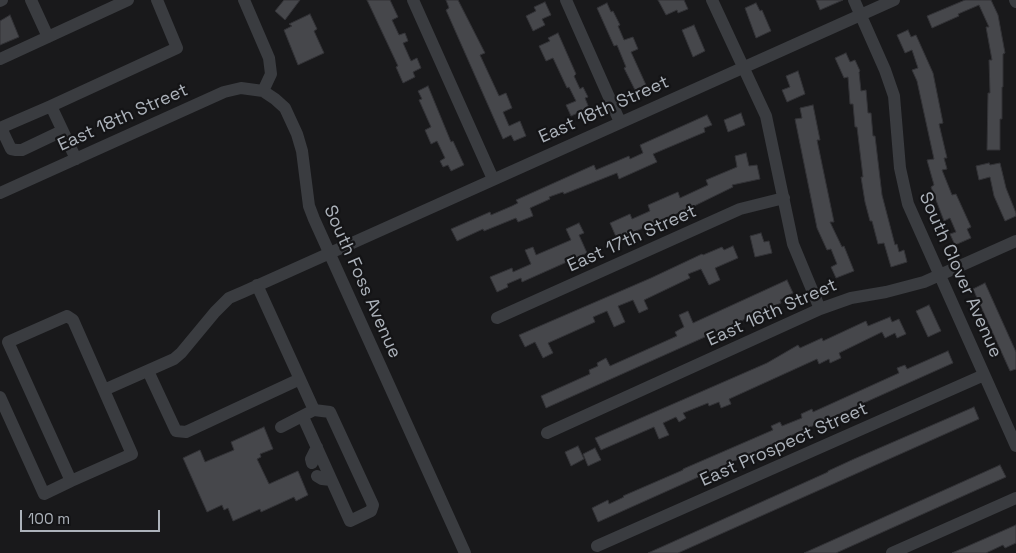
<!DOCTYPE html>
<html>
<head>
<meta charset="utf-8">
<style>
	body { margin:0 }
	#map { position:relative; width:1016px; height:553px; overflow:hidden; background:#19191b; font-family:"Space Grotesk",sans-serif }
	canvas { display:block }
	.scale { position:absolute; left:20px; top:510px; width:140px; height:22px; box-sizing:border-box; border:2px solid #acb2ba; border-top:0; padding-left:6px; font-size:15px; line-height:18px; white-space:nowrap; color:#acb2ba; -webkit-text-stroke:4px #141416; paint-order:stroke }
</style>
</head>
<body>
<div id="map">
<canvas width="1016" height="553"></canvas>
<div class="scale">100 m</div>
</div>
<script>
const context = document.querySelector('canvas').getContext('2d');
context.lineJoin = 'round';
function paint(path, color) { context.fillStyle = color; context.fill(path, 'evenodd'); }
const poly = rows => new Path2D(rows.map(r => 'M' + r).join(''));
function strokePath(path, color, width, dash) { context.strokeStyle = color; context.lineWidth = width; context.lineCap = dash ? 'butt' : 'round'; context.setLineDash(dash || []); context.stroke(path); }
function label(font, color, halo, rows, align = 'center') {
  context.font = font + ' "Space Grotesk",sans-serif'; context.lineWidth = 4.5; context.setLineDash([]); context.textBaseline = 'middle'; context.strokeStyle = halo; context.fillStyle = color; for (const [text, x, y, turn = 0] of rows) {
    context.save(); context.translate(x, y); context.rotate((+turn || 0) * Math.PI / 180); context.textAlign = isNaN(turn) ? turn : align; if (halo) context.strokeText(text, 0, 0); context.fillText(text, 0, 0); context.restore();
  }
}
const building = poly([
	[284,0,300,0,285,20,275,11,284,0],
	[367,0,390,0,398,17,392,20,399,35,405,33,408,41,403,43,411,61,417,58,421,68,413,72,415,77,403,83,396,67,398,66,367,0],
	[446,0,458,0,485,53,480,55,499,96,506,93,512,108,503,112,509,126,520,121,526,136,514,141,511,135,503,139,446,10,449,8,446,0],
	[658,0,684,0,688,9,678,13,677,10,666,15,658,0],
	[816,0,843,0,820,10,816,0],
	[965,0,991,0,998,15,1005,53,1003,54,1003,87,1002,87,1002,119,1000,119,1000,150,987,150,988,93,990,93,989,60,992,60,986,27,989,27,979,5,958,14,959,16,932,28,927,16,965,0],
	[545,2,551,15,542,19,545,25,533,31,526,16,536,11,534,7,545,2],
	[607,3,611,12,613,11,620,25,618,26,624,40,633,37,638,49,631,52,646,85,635,90,624,68,626,67,617,45,614,46,597,8,607,3],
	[756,3,760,11,762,10,771,31,756,38,745,8,756,3],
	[310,14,317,29,314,31,324,53,298,65,284,30,292,26,289,24,310,14],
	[10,15,19,37,0,45,0,21,10,15],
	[694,25,705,51,693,57,682,30,694,25],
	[908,30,911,37,916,35,933,73,943,123,939,124,947,158,944,158,947,169,942,170,952,195,956,194,971,227,967,229,971,238,955,245,950,234,956,232,950,218,944,221,931,187,934,185,927,160,934,159,917,81,912,70,918,68,912,50,905,53,897,35,908,30],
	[558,33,576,74,574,76,580,89,583,87,588,97,585,98,589,108,571,116,566,105,576,101,569,87,567,88,553,58,546,61,539,46,550,41,548,38,558,33],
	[846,53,850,62,855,60,860,71,859,72,861,91,866,90,868,113,871,113,873,136,875,136,882,195,895,245,897,244,899,252,904,250,907,262,891,267,884,243,878,244,872,221,870,221,865,202,861,177,863,177,857,127,855,127,853,104,850,104,848,77,844,78,835,58,846,53],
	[798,71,805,94,787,102,782,90,790,87,786,76,798,71],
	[428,86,451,142,453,141,464,165,451,171,448,165,443,167,440,161,445,158,437,141,431,144,425,130,431,127,419,100,422,99,418,91,428,86],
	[813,105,820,140,817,140,834,222,830,222,842,247,844,246,854,271,836,278,831,267,837,264,831,249,827,250,817,228,795,119,802,118,800,108,813,105],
	[741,113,745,125,728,132,724,120,741,113],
	[707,115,712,125,704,128,705,132,653,154,657,162,619,179,617,173,564,194,563,192,549,197,550,199,530,208,533,216,518,222,516,218,484,231,483,229,457,241,451,229,490,212,491,215,512,206,518,203,516,200,594,165,596,170,629,156,630,159,643,153,640,145,707,115],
	[746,153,749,166,757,165,760,179,732,185,733,187,688,209,617,239,610,223,630,214,632,219,650,211,648,205,678,192,680,198,708,185,706,180,737,167,735,156,746,153],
	[989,163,990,165,1000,163,1006,188,1016,213,1016,216,1005,221,994,196,990,177,979,180,976,166,989,163],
	[579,223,584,233,579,235,587,253,522,282,521,278,507,284,508,287,497,292,490,277,512,268,513,272,531,264,525,250,533,247,536,255,571,240,566,229,579,223],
	[761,233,764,242,769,241,772,253,755,257,750,236,761,233],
	[733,246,738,258,715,268,720,280,709,285,701,269,688,274,690,278,644,300,648,309,639,313,633,300,618,306,625,322,614,327,607,311,593,317,595,322,548,343,553,353,543,358,535,342,525,347,519,335,651,278,702,254,703,255,722,247,724,250,733,246],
	[787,280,793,293,780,300,781,303,546,408,541,396,590,374,589,370,598,366,597,363,606,358,610,366,677,336,675,332,684,327,679,315,688,311,693,323,787,280],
	[985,283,1016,352,1016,369,1010,371,973,289,985,283],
	[929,305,941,331,928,337,916,311,929,305],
	[890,317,892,322,899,319,906,334,897,338,895,333,885,338,882,332,839,353,841,358,830,363,829,359,819,364,817,359,729,399,731,404,721,408,719,402,709,406,708,403,683,413,686,418,679,422,676,417,663,423,669,435,659,439,654,427,601,450,595,438,767,363,798,345,800,348,822,338,823,341,866,321,868,326,890,317],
	[948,351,953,363,598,522,592,508,608,500,609,504,624,497,623,496,683,470,683,469,773,430,771,426,780,422,782,426,802,418,801,414,812,409,813,412,899,373,897,368,905,365,907,369,948,351],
	[974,407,979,419,678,553,648,553,828,472,828,471,854,459,974,407],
	[264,427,273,449,260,454,261,457,257,459,269,484,298,471,308,495,296,501,294,497,261,512,260,509,233,521,228,508,224,510,222,505,207,512,183,458,200,450,205,462,234,450,231,442,264,427],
	[578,446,584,459,571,466,565,452,578,446],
	[595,448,601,460,588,466,583,454,595,448],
	[1000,465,1006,477,981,488,836,553,804,553,1000,465],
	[1016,525,1016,543,1005,548,1003,545,986,553,952,553,1016,525]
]);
paint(building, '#46474b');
strokePath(building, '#333337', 1);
strokePath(poly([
	[31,0,48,37],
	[244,0,269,58,271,74,263,91],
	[413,0,493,179],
	[566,0,620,122],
	[712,0,766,116,793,244,820,309],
	[854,0,885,70,894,96,900,168,908,204,1016,446],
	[1015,0,1016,2],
	[0,1,2,0],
	[0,59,128,0],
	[51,106,177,48,157,0],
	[0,128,51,106,76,159],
	[1,128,11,149,16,150,22,150,62,131],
	[0,193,224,92,241,88,263,91,275,99,285,108,297,134,302,151,309,206,314,219,465,553],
	[257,285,314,410,281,427],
	[67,316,73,320,132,454,71,481,8,342,67,316],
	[497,318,740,209,784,198],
	[148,371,176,431,186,432,300,379],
	[104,390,174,359,181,353,215,312,229,298,243,292,894,0],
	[0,397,44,494,71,481],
	[303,417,350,521,371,511,373,505,330,412,314,410],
	[547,433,820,309,851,298,886,292,924,282,1016,241],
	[312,463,311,459,317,447],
	[317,476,322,479,331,480],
	[597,546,984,375],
	[892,553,1016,498]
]), '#3a3c40', 12);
label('18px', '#acb2ba', '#141416', [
	["East 18th Street",604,110,-24],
	["East 18th Street",123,118,-24],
	["East 17th Street",632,239,-24],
	["South Clover Avenue",960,275,66],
	["South Foss Avenue",362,282,66],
	["East 16th Street",772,313,-24],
	["East Prospect Street",784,445,-24]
]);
</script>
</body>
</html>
